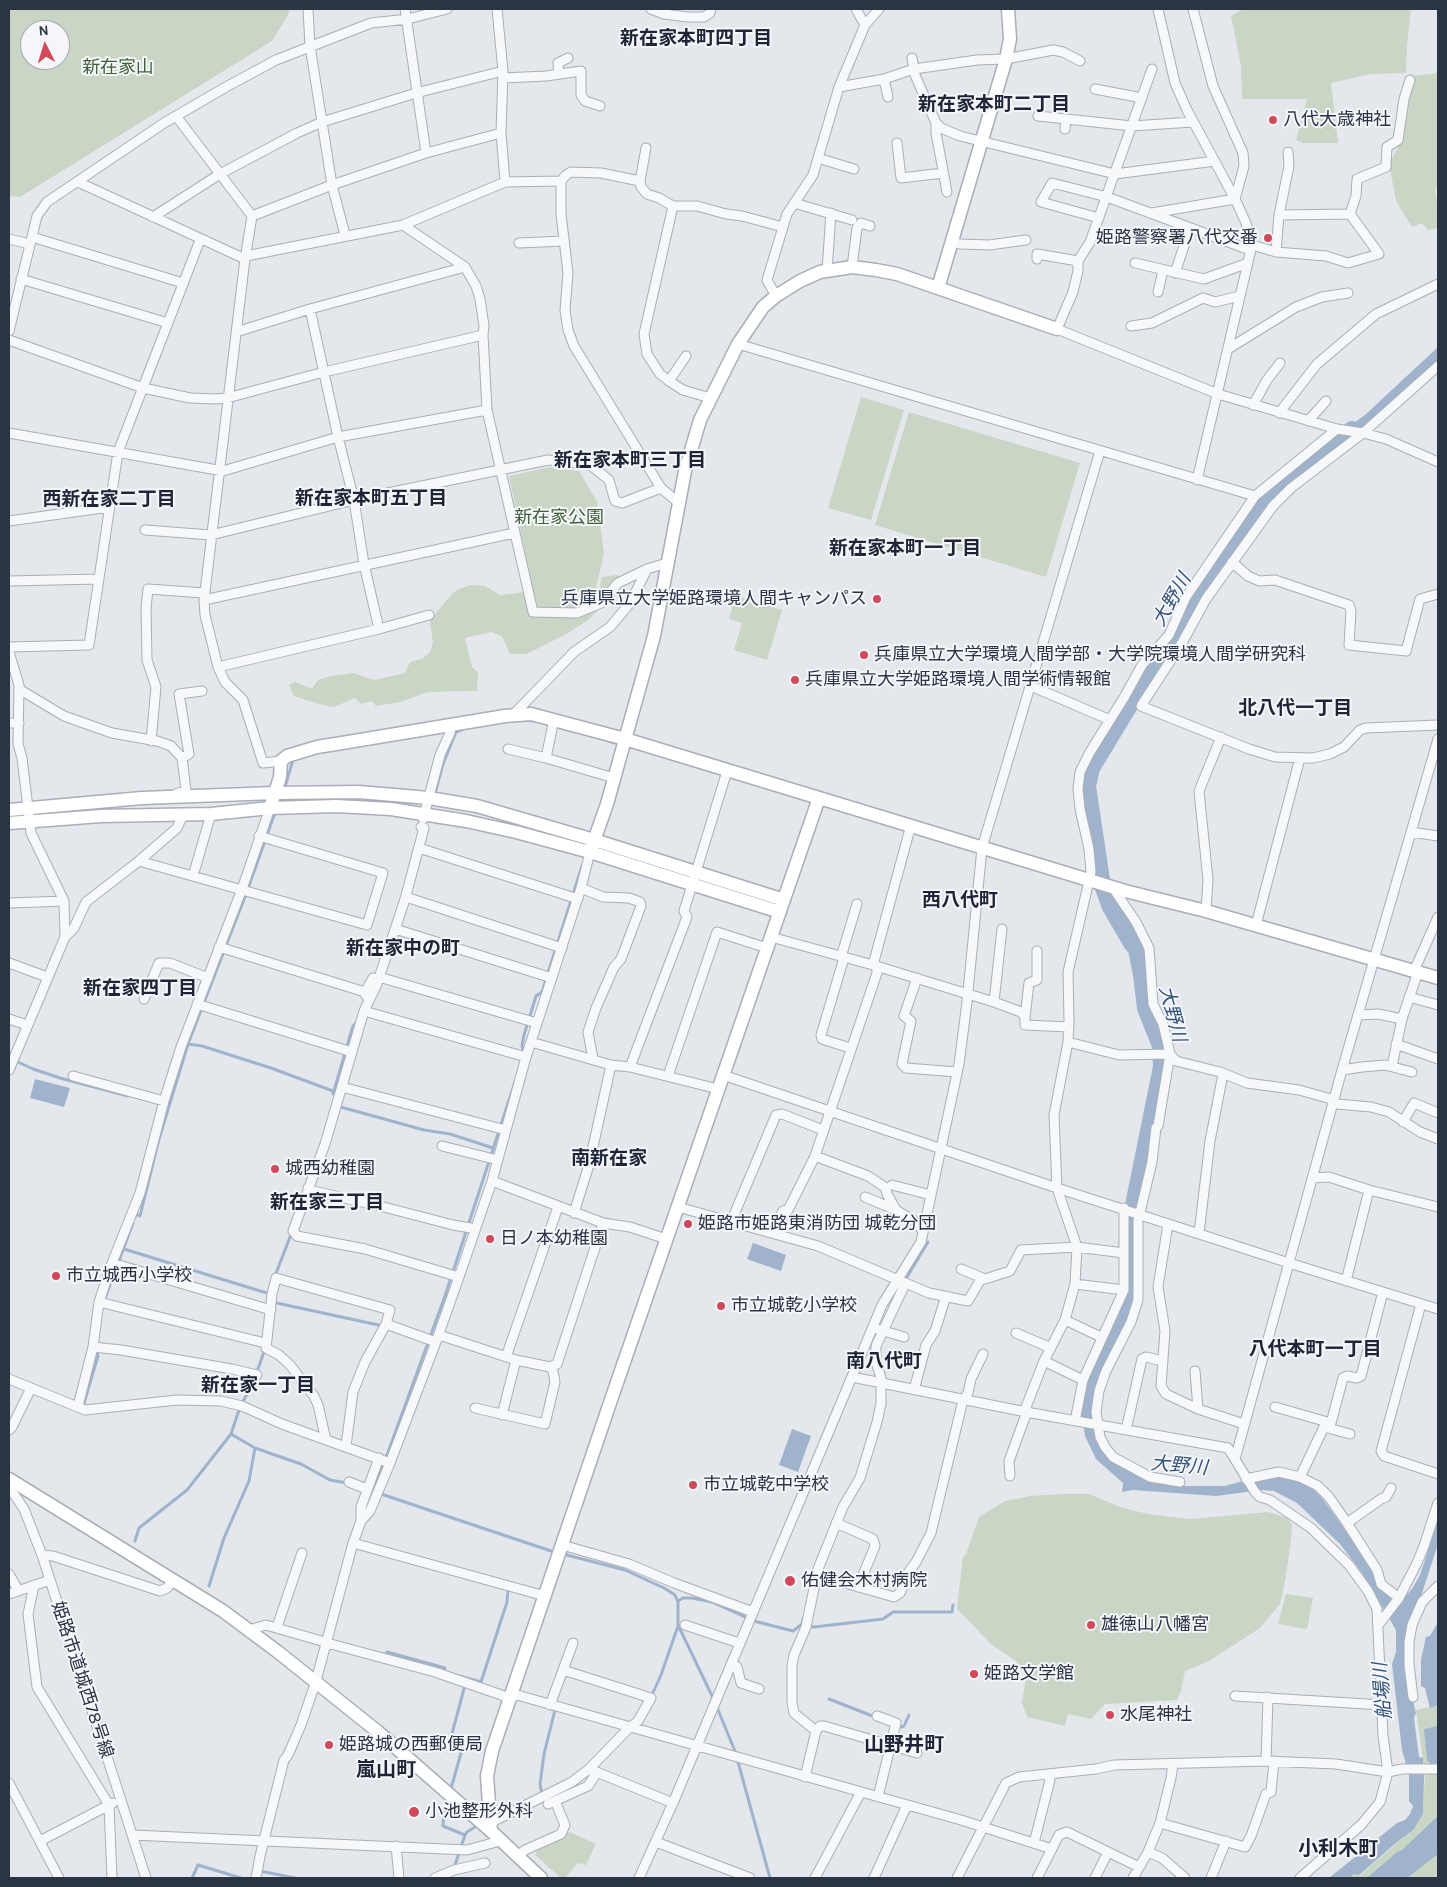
<!DOCTYPE html>
<html>
<head>
<meta charset="utf-8">
<style>
	body { margin:0 }
	#map { position:relative; width:1447px; height:1887px; overflow:hidden; background:#e4e7ec; font-family:Karla,sans-serif }
	canvas { display:block }
	.frame { position:absolute; inset:0; border:10px solid #2b3445; pointer-events:none }
	.north { position:absolute; left:20px; top:20px; width:50px; height:50px; box-sizing:border-box; background:#f4f6f9; border:1px solid #a4a8b1; border-radius:50%; rotate:355deg; font-size:14px; font-weight:700; line-height:20px; text-align:center; color:#2b3445 }
	.north::after { content:''; display:block; margin:auto; width:18px; height:22px; background:#d1495b; clip-path:polygon(50% 0,100% 100%,50% 72%,0 100%) }
</style>
</head>
<body>
<div id="map">
<canvas width="1447" height="1887"></canvas>
<div class="frame"></div>
<div class="north">N</div>
</div>
<script>
const context = document.querySelector('canvas').getContext('2d');
context.lineJoin = 'round';
function paint(path, color) { context.fillStyle = color; context.fill(path, 'evenodd'); }
const poly = rows => new Path2D(rows.map(r => 'M' + r).join(''));
function strokePath(path, color, width, dash) { context.strokeStyle = color; context.lineWidth = width; context.lineCap = dash ? 'butt' : 'round'; context.setLineDash(dash || []); context.stroke(path); }
function label(font, color, halo, rows, align = 'center') {
  context.font = font + ' Karla,"Noto Sans JP",sans-serif'; context.lineWidth = 4; context.setLineDash([]); context.textBaseline = 'middle'; context.strokeStyle = halo; context.fillStyle = color; for (const [text, x, y, turn = 0] of rows) {
    context.save(); context.translate(x, y); context.rotate((+turn || 0) * Math.PI / 180); context.textAlign = isNaN(turn) ? turn : align; if (halo) context.strokeText(text, 0, 0); context.fillText(text, 0, 0); context.restore();
  }
}
paint(poly([
	[9,9,290,9,288,15,272,41,20,197,9,196],
	[30,30,60,30,60,60,30,60],
	[1243,9,1411,9,1407,45,1406,73,1371,74,1331,83,1338,143,1303,143,1296,140,1307,99,1242,99,1241,66,1231,16],
	[1438,73,1438,189,1435,188,1438,210,1438,228,1428,230,1422,223,1412,227,1396,201,1389,164,1400,144,1412,76],
	[861,397,904,410,871,520,828,508],
	[909,412,1080,463,1046,577,875,525],
	[550,467,579,471,597,502,604,553,593,601,597,599,602,577,618,575,621,588,588,620,568,633,527,654,510,654,502,636,491,632,465,638,472,667,478,672,477,691,428,692,400,702,376,706,372,701,361,704,355,698,334,707,319,704,294,696,289,685,295,682,312,689,318,680,330,676,354,673,374,680,405,673,410,662,422,659,430,652,433,643,430,621,435,614,452,594,458,589,471,585,485,586,500,595,525,592,535,608,537,608,509,476],
	[736,596,782,610,767,660,734,650,742,623,729,619],
	[1063,1494,1089,1494,1123,1508,1148,1514,1171,1517,1191,1519,1268,1512,1288,1518,1292,1525,1291,1538,1286,1576,1280,1604,1260,1628,1209,1661,1185,1671,1181,1691,1177,1700,1105,1704,1091,1719,1068,1714,1065,1726,1027,1717,1022,1703,1026,1678,1015,1660,992,1645,957,1609,963,1557,966,1554,979,1517,1005,1501,1031,1496],
	[1286,1594,1313,1598,1307,1629,1278,1624],
	[1438,1622,1438,1878,1350,1878,1355,1874,1360,1875,1396,1844,1401,1836,1408,1836,1423,1814,1425,1774,1416,1710,1430,1707,1425,1688,1421,1686,1421,1660,1426,1637,1430,1636],
	[570,1832,596,1844,586,1865,578,1863,565,1878,561,1878,535,1855,539,1846]
]), '#c9d6c5');
paint(poly([
	[1438,347,1438,360,1369,424,1338,448,1330,440,1365,415],
	[35,1079,70,1088,64,1107,30,1098],
	[753,1243,786,1255,781,1271,747,1259],
	[1108,1338,1117,1338,1097,1383,1091,1413,1095,1438,1102,1449,1113,1460,1127,1470,1171,1486,1225,1486,1239,1482,1282,1475,1310,1486,1322,1498,1333,1513,1364,1557,1382,1589,1400,1602,1412,1589,1420,1575,1438,1520,1438,1544,1421,1596,1412,1616,1410,1689,1416,1713,1414,1718,1419,1757,1423,1758,1424,1779,1423,1814,1413,1830,1406,1836,1403,1837,1359,1875,1354,1874,1350,1878,1329,1878,1397,1823,1405,1820,1410,1814,1413,1806,1409,1801,1409,1774,1402,1750,1392,1664,1396,1652,1396,1630,1362,1573,1340,1544,1297,1503,1274,1491,1262,1490,1216,1496,1133,1490,1122,1492,1123,1483,1096,1459,1085,1436,1081,1411,1088,1380],
	[792,1429,811,1436,798,1472,779,1465],
	[1438,1622,1438,1705,1430,1708,1425,1688,1421,1686,1421,1660,1426,1637,1430,1636],
	[1438,1726,1438,1764,1431,1764,1427,1760,1424,1729],
	[1438,1816,1438,1854,1407,1878,1367,1878,1397,1852,1402,1850]
]), '#9fb4cc');
strokePath(poly([
	[521,720,537,721],
	[599,738,619,744],
	[284,790,293,760],
	[434,797,443,764,456,732,463,729],
	[188,1044,202,1046,271,1068,333,1091,333,1093],
	[524,1053,522,1046,524,1035,536,996,542,992,582,866],
	[16,1059,18,1062,33,1069,60,1078,128,1096],
	[333,1094,353,1026,357,1022],
	[337,1106,424,1130,450,1134,493,1148],
	[135,1217,136,1214,140,1216,159,1139,188,1044,246,894,276,810],
	[124,1249,270,1294],
	[275,1276,290,1237],
	[904,1282,928,1242],
	[104,1301,133,1223],
	[272,1302,383,1326],
	[86,1408,84,1403,98,1356,96,1349],
	[231,1434,255,1448,301,1464,330,1480,347,1483],
	[376,1485,445,1296,515,1082],
	[378,1493,557,1553],
	[135,1541,139,1528,187,1490,231,1434,240,1407,253,1383,265,1349],
	[563,1554,625,1570,664,1588,675,1595,678,1602,678,1625,714,1700],
	[209,1586,224,1538,249,1481,255,1448],
	[810,1586,813,1573],
	[678,1601,683,1598,692,1598,712,1602,754,1621,793,1631,802,1624,803,1619],
	[808,1626,814,1627,883,1619,893,1612,952,1612,953,1605],
	[383,1654,385,1655,387,1652,445,1668,444,1671,446,1672],
	[452,1674,481,1682,507,1602,508,1589],
	[651,1697,661,1675,678,1626],
	[829,1699,875,1717],
	[716,1705,735,1751,770,1878],
	[897,1725,902,1727,904,1726,909,1715],
	[450,1792,463,1746,450,1741,465,1685],
	[542,1794,540,1784,544,1754,555,1710],
	[448,1798,444,1813,443,1826,465,1835],
	[494,1816,511,1808],
	[454,1868,465,1835,467,1832,478,1825],
	[260,1871,295,1878],
	[192,1878,198,1865,241,1878]
]), '#9fb4cc', 3);
strokePath(poly([
	[1102,1359,1128,1308,1132,1291,1130,1256,1132,1215,1162,1067,1161,1046,1146,1008,1142,975,1137,949,1132,943,1111,907,1101,880,1087,786,1091,768,1131,702,1174,640,1215,567,1279,487,1320,453,1352,430]
]), '#9fb4cc', 18);
const street = poly([
	[308,9,310,46,332,185,345,235],
	[405,9,426,153],
	[497,9,503,71,501,133,505,182],
	[651,9,664,14,687,17,704,17,710,13,711,9],
	[856,9,865,25],
	[1158,9,1175,83,1187,110,1235,199,1246,223,1252,245,1197,480],
	[1193,9,1213,86,1243,153,1244,166,1235,199],
	[912,58,915,75,936,123,941,128,960,136,1115,174,1215,161],
	[1152,69,1090,242,1078,261,1078,271,1073,292,1057,329,1218,394,1337,429,1363,433,1386,439,1438,462],
	[559,74,558,63,568,58],
	[503,78,546,76,581,71,581,95,585,101,600,106],
	[884,79,888,97],
	[839,87,884,79,914,69,977,60,1006,59,1053,50,1063,52,1080,61],
	[1095,89,1142,98],
	[176,116,252,216,245,259,204,600,205,615,218,667,225,682,243,700,263,763,281,761],
	[1038,116,1132,126,1193,122],
	[936,123,936,133,947,192],
	[1065,129,1066,119],
	[897,143,901,178,943,173],
	[818,158,854,169],
	[640,181,646,148],
	[78,182,245,259],
	[794,203,852,220],
	[673,206,644,334,647,354,660,374,669,381,683,390,710,398],
	[1152,213,1235,199],
	[1279,215,1289,166,1288,152],
	[252,216,332,185,426,153,501,133],
	[153,217,220,174,297,133,322,122,416,93,503,71],
	[1099,218,1041,202,1052,183,1107,197,1250,250],
	[403,225,465,267,476,286,480,299,484,326,483,335,487,410,533,612,577,613,601,603,618,583,647,569],
	[32,237,183,283],
	[9,239,30,244],
	[952,242,960,244,989,245,1026,240],
	[519,243,564,241],
	[1252,245,1276,252,1279,215,1350,214,1356,196,1357,179,1386,167,1387,147,1398,140,1404,99,1410,80],
	[1276,252,1326,256,1348,263,1379,254,1350,214],
	[246,256,403,225,505,182,561,181],
	[1037,259,1037,254,1078,261],
	[1135,263,1204,279,1248,263],
	[852,267,857,228,861,223,870,226],
	[827,271,831,213],
	[1175,273,1190,228],
	[21,279,168,323],
	[1158,292,1163,270],
	[776,296,767,280,787,214,813,175,839,87,865,25,879,9],
	[1131,326,1152,323,1203,298,1215,302,1240,296],
	[9,331,37,216,47,202,164,123,226,87,276,60,371,23,408,19,447,9],
	[236,332,310,309,465,267],
	[9,340,143,388,190,398,216,399,227,398,324,372,483,335],
	[738,344,1255,496],
	[1228,349,1296,307,1322,297,1348,293],
	[1438,366,1363,433,1291,488,1273,506,1206,599,1182,643,1141,706,1249,749,1275,757,1313,758,1330,754,1344,747,1360,730,1366,728,1438,725],
	[669,381,686,356],
	[1253,405,1267,380,1280,363],
	[1279,413,1317,364,1376,314,1438,284],
	[1308,421,1326,401],
	[9,433,223,471,338,437,487,410],
	[679,503,661,488,574,346,568,330,565,310,568,273,561,214,561,181,566,175,571,172,601,173,640,181,641,187,647,194,659,198,673,206,697,206,726,214,742,216,783,227],
	[9,521,110,507],
	[145,530,211,535,354,500,548,460,589,464,609,480,615,501,622,503,661,488],
	[1232,562,1248,576,1259,581,1275,580,1349,605,1351,611,1349,645,1406,651,1420,599,1438,594],
	[9,581,99,579],
	[204,600,514,533],
	[379,629,429,615],
	[9,647,89,645,118,452,200,240],
	[9,652,19,685,18,744,22,758,31,833,64,901,65,937,9,1070],
	[218,667,379,629,364,564,354,500,338,437,310,309],
	[1031,686,1110,720],
	[19,689,64,716,112,733,157,741,171,746,182,758,186,790,176,794],
	[514,714,574,652,610,627,631,602,647,569,667,563],
	[554,719,546,758,614,778],
	[9,723,19,723],
	[151,741,156,687,147,660,146,608,148,589,204,593],
	[508,749,546,758],
	[182,758,189,754,179,694,202,691],
	[423,819,440,755,450,733,451,724],
	[421,827,424,828,405,899,377,984,364,1011,325,1144,293,1231,297,1236,365,1249,459,1277],
	[1411,832,1438,836],
	[419,848,578,899],
	[139,861,367,925,383,873,259,836],
	[193,876,211,814],
	[581,888,603,897,629,898,640,902,641,906,621,959,614,967,596,1008,588,1032,593,1059],
	[1113,888,1136,922,1149,948,1153,1004,1163,1024,1170,1054,1158,1126,1156,1128,1152,1162,1138,1221,1138,1300,1131,1322,1106,1371,1099,1391,1096,1412,1100,1437,1105,1447,1113,1457,1150,1477,1180,1482],
	[405,899,409,898,562,948],
	[9,903,64,901],
	[1206,911,1208,880,1199,791,1221,737],
	[1256,925,1300,758],
	[395,929,552,978],
	[65,937,74,928,86,902,139,861,177,828,183,815],
	[771,937,873,965,994,1002,1021,1012,1025,1017,1025,1025,1069,1027],
	[219,947,365,992],
	[841,957,857,904],
	[844,958,821,1035,822,1039,850,1048],
	[9,963,47,977],
	[873,965,911,825],
	[1414,971,1438,917],
	[379,977,537,1023],
	[917,978,904,1016,911,1021,902,1064,906,1068,957,1072],
	[1409,997,1438,1005],
	[144,999,159,963,170,963,208,978],
	[369,999,365,994,365,992,373,978],
	[994,1002,1002,929],
	[197,1004,352,1052],
	[364,1011,526,1057],
	[1358,1015,1378,1014,1402,1019],
	[1025,1017,1029,983,1037,980,1037,951],
	[9,1019,27,1025],
	[531,1042,611,1065,630,1067,718,1089],
	[1068,1042,1119,1055,1170,1054,1176,1061,1220,1072,1247,1083,1299,1090,1331,1099,1337,1104,1371,1107,1389,1112,1420,1132,1438,1139],
	[1396,1044,1438,1059],
	[1392,1066,1402,1019,1418,972],
	[630,1067,687,917,684,911,727,771],
	[1342,1070,1362,1067,1385,1065,1412,1072],
	[723,1075,1057,1188,1289,1263,1438,1309],
	[73,1076,164,1101],
	[668,1076,717,932,767,948],
	[342,1087,506,1130],
	[1403,1122,1414,1103,1438,1113],
	[442,1146,498,1160],
	[815,1156,868,1176,886,1188,887,1194,896,1210,914,1221,923,1231],
	[1312,1178,1329,1177,1369,1190,1438,1207],
	[492,1181,603,1223,630,1227,666,1239],
	[892,1185,931,1195],
	[308,1188,313,1191,380,1206,453,1225,471,1228,475,1230],
	[865,1197,896,1210],
	[678,1207,818,1246,929,1293,968,1301,981,1279],
	[574,1213,589,1165,611,1065],
	[731,1222,776,1115,782,1114,823,1130],
	[1168,1224,1158,1287,1165,1331,1161,1386,1166,1394,1198,1409,1244,1424],
	[771,1232,783,1211,788,1210,815,1156,877,973,877,966],
	[1199,1233,1210,1141,1223,1074],
	[112,1263,271,1310],
	[961,1269,985,1279,1010,1271,1021,1250,1077,1247,1124,1253],
	[1346,1281,1369,1190],
	[1075,1284,1124,1290],
	[99,1302,261,1342],
	[1421,1304,1381,1451,1384,1456,1438,1474],
	[1065,1320,1101,1337],
	[386,1324,436,1342],
	[877,1329,904,1337],
	[1016,1333,1051,1348],
	[439,1335,516,1360,550,1367,557,1364,603,1223],
	[93,1347,121,1350,232,1369,257,1375],
	[506,1357,558,1207],
	[1044,1361,1083,1380],
	[1195,1371,1198,1409],
	[852,1377,1026,1412,1228,1448,1255,1492,1260,1497,1270,1500,1311,1528,1349,1565,1368,1591,1377,1609,1383,1736,1388,1772,1380,1802,1361,1825,1300,1878],
	[9,1379,85,1410,177,1400,221,1401,242,1406,282,1424,390,1463],
	[914,1390,926,1345,935,1331,946,1296],
	[78,1406,93,1347,99,1302,112,1263,140,1193,164,1101,181,1047,242,889,270,808],
	[1275,1407,1331,1423],
	[475,1408,545,1424,555,1382,552,1366],
	[502,1415,516,1360],
	[1075,1421,1083,1380,1124,1290,1124,1208],
	[1324,1427,1350,1434],
	[9,1430,12,1427,31,1388],
	[1126,1430,1142,1359,1146,1357,1163,1361],
	[326,1440,318,1405,314,1396,290,1365,279,1355,266,1348,272,1294,276,1278,390,1310,386,1324,365,1362,353,1392,346,1446],
	[1235,1459,1342,1070,1438,739],
	[1010,1476,1009,1461,1025,1417,1026,1407,1044,1361,1065,1320,1075,1284,1077,1247,1057,1188,1054,1115,1068,1042,1069,1020,1068,972,1091,872,1089,849,1080,809,1078,789,1080,772,1090,752,1125,696,1142,665,1169,635,1186,597,1255,496,1337,429],
	[1300,1477,1324,1427,1331,1423,1343,1378,1347,1376,1357,1378,1361,1376,1383,1292],
	[1246,1479,1279,1472,1300,1477,1318,1486,1329,1497,1347,1523,1377,1570,1381,1584,1399,1598],
	[349,1482,367,1489],
	[9,1487,24,1509,42,1555,146,1878],
	[361,1521,361,1507,379,1458],
	[836,1523,873,1539,875,1546,858,1587],
	[1347,1523,1381,1499,1386,1497,1391,1488],
	[353,1543,545,1596],
	[562,1545,629,1564,674,1583,753,1612],
	[42,1555,53,1556,160,1591,167,1588,173,1580],
	[9,1574,18,1590],
	[817,1575,894,1597,900,1593,908,1573,916,1562,931,1533,963,1400,968,1393,971,1379,983,1354],
	[34,1585,28,1614,37,1687,109,1805,112,1878],
	[9,1594,50,1580],
	[1379,1624,1399,1598,1417,1563,1424,1546,1438,1503],
	[685,1625,739,1643],
	[277,1627,302,1553],
	[248,1630,266,1625,325,1642],
	[327,1643,435,1672,510,1698,517,1695,961,1820,1052,1849],
	[732,1662,737,1667,741,1683,759,1689],
	[1235,1696,1383,1705],
	[1413,1697,1409,1665,1409,1642,1412,1625,1422,1602,1438,1586],
	[550,1705,573,1643],
	[877,1716,896,1723,878,1797],
	[816,1731,820,1726,824,1726,917,1753],
	[1266,1761,1268,1697],
	[589,1769,673,1803],
	[805,1777,816,1731,794,1713,792,1703,792,1665,794,1655,806,1627,818,1569,843,1507,860,1478,877,1422,881,1404,881,1378,876,1362,876,1346,905,1284],
	[9,1783,59,1878],
	[548,1804,588,1786,597,1772],
	[490,1823,572,1782,589,1769,629,1728,638,1721,651,1698,563,1670],
	[1160,1823,1245,1847,1251,1836,1266,1794,1271,1792,1274,1761],
	[132,1835,467,1850,500,1841],
	[40,1841,113,1803],
	[656,1842,750,1878],
	[1034,1843,1050,1780,1048,1775],
	[396,1846,399,1878],
	[1148,1852,1162,1858,1185,1878],
	[517,1857,525,1850,561,1834,565,1825,555,1801],
	[256,1878,260,1856,284,1760,288,1755,301,1725,316,1681,353,1543,361,1521,370,1511,390,1463,436,1342,459,1277,492,1181,526,1057,581,888,590,852],
	[435,1878,454,1870,485,1863],
	[639,1878,673,1803,882,1305,921,1242,959,1064,967,1002,982,848,1100,451],
	[815,1878,861,1792],
	[874,1878,907,1805],
	[957,1878,1006,1783,1019,1777,1096,1769,1114,1765,1266,1761,1336,1764,1388,1772,1402,1769,1438,1769],
	[1037,1878,1059,1835,1067,1832,1139,1867],
	[1095,1878,1108,1852],
	[1133,1878,1148,1852,1160,1823,1171,1778,1173,1764],
	[1211,1878,1226,1841]
]);
const secondary = poly([
	[938,288,1006,59,1010,39,1008,9],
	[270,808,280,777,281,761,287,756,317,747,342,743,505,716,531,714,625,739,1125,891,1206,911,1438,978],
	[9,810,142,798,275,793,359,792,429,798,477,806,594,840,784,900],
	[9,823,101,816,211,814,270,808,336,806,391,809,466,821,516,832,590,852,780,912],
	[590,852,607,804,654,636,685,471,700,420,738,344,763,307,776,296,800,281,820,272,852,267,876,270,897,274,1057,329],
	[9,1479,223,1611,278,1652,377,1731,491,1831,541,1878],
	[491,1831,487,1776,492,1751,612,1397,819,798]
]);
strokePath(street, '#a9aeb7', 11);
strokePath(secondary, '#a9aeb7', 15);
strokePath(street, '#f7f8fa', 9);
strokePath(secondary, '#fff', 12);
for (const [x, y, r, color] of [
	[1273,120,5,"#d1495b"],
	[1268,238,5,"#d1495b"],
	[877,599,5,"#d1495b"],
	[864,655,5,"#d1495b"],
	[795,680,5,"#d1495b"],
	[275,1169,5,"#d1495b"],
	[688,1224,5,"#d1495b"],
	[490,1239,5,"#d1495b"],
	[56,1276,5,"#d1495b"],
	[721,1306,5,"#d1495b"],
	[693,1485,5,"#d1495b"],
	[790,1581,6,"#d1495b"],
	[1091,1625,5,"#d1495b"],
	[974,1674,5,"#d1495b"],
	[1110,1715,5,"#d1495b"],
	[329,1745,5,"#d1495b"],
	[414,1812,6,"#d1495b"]
]) { const dot = new Path2D(); dot.arc(x, y, r, 0, 2 * Math.PI); context.fillStyle = color; context.fill(dot); strokePath(dot, '#f4f6f9', 2); }
label('18px', '#3f6138', '#f4f6f9', [
	["新在家山",118,68],
	["新在家公園",559,518]
]);
label('18px', '#2b3445', '#f4f6f9', [
	["八代大歳神社",1283,120],
	["姫路警察署八代交番",1258,238,"right"],
	["兵庫県立大学姫路環境人間キャンパス",867,599,"right"],
	["兵庫県立大学環境人間学部・大学院環境人間学研究科",874,655],
	["兵庫県立大学姫路環境人間学術情報館",805,680],
	["城西幼稚園",285,1169],
	["姫路市姫路東消防団 城乾分団",698,1224],
	["日ノ本幼稚園",500,1239],
	["市立城西小学校",66,1276],
	["市立城乾小学校",731,1306],
	["市立城乾中学校",703,1485],
	["佑健会木村病院",801,1581],
	["雄徳山八幡宮",1101,1625],
	["姫路文学館",984,1674],
	["水尾神社",1120,1715],
	["姫路城の西郵便局",339,1745],
	["小池整形外科",425,1812]
], 'left');
label('18px', '#2b3445', '#f4f6f9', [
	["姫路市道城西78号線",82,1680,72]
]);
label('bold 19px', '#1d2536', '#f4f6f9', [
	["新在家本町四丁目",696,39],
	["新在家本町二丁目",994,105],
	["新在家本町三丁目",630,461],
	["新在家本町五丁目",371,499],
	["西新在家二丁目",109,500],
	["新在家本町一丁目",905,549],
	["北八代一丁目",1295,709],
	["西八代町",960,901],
	["新在家中の町",403,949],
	["新在家四丁目",140,989],
	["南新在家",609,1159],
	["新在家三丁目",327,1203],
	["八代本町一丁目",1315,1350],
	["南八代町",884,1362],
	["新在家一丁目",258,1386]
]);
label('italic 19px', '#34527a', '#f4f6f9', [
	["大野川",1172,600,-60],
	["大野川",1172,1014,75],
	["大野川",1179,1466,5],
	["船場川",1383,1691,-95]
]);
label('bold 20px', '#1d2536', '#f4f6f9', [
	["山野井町",904,1745],
	["嵐山町",386,1770],
	["小利木町",1338,1849]
]);
</script>
</body>
</html>
